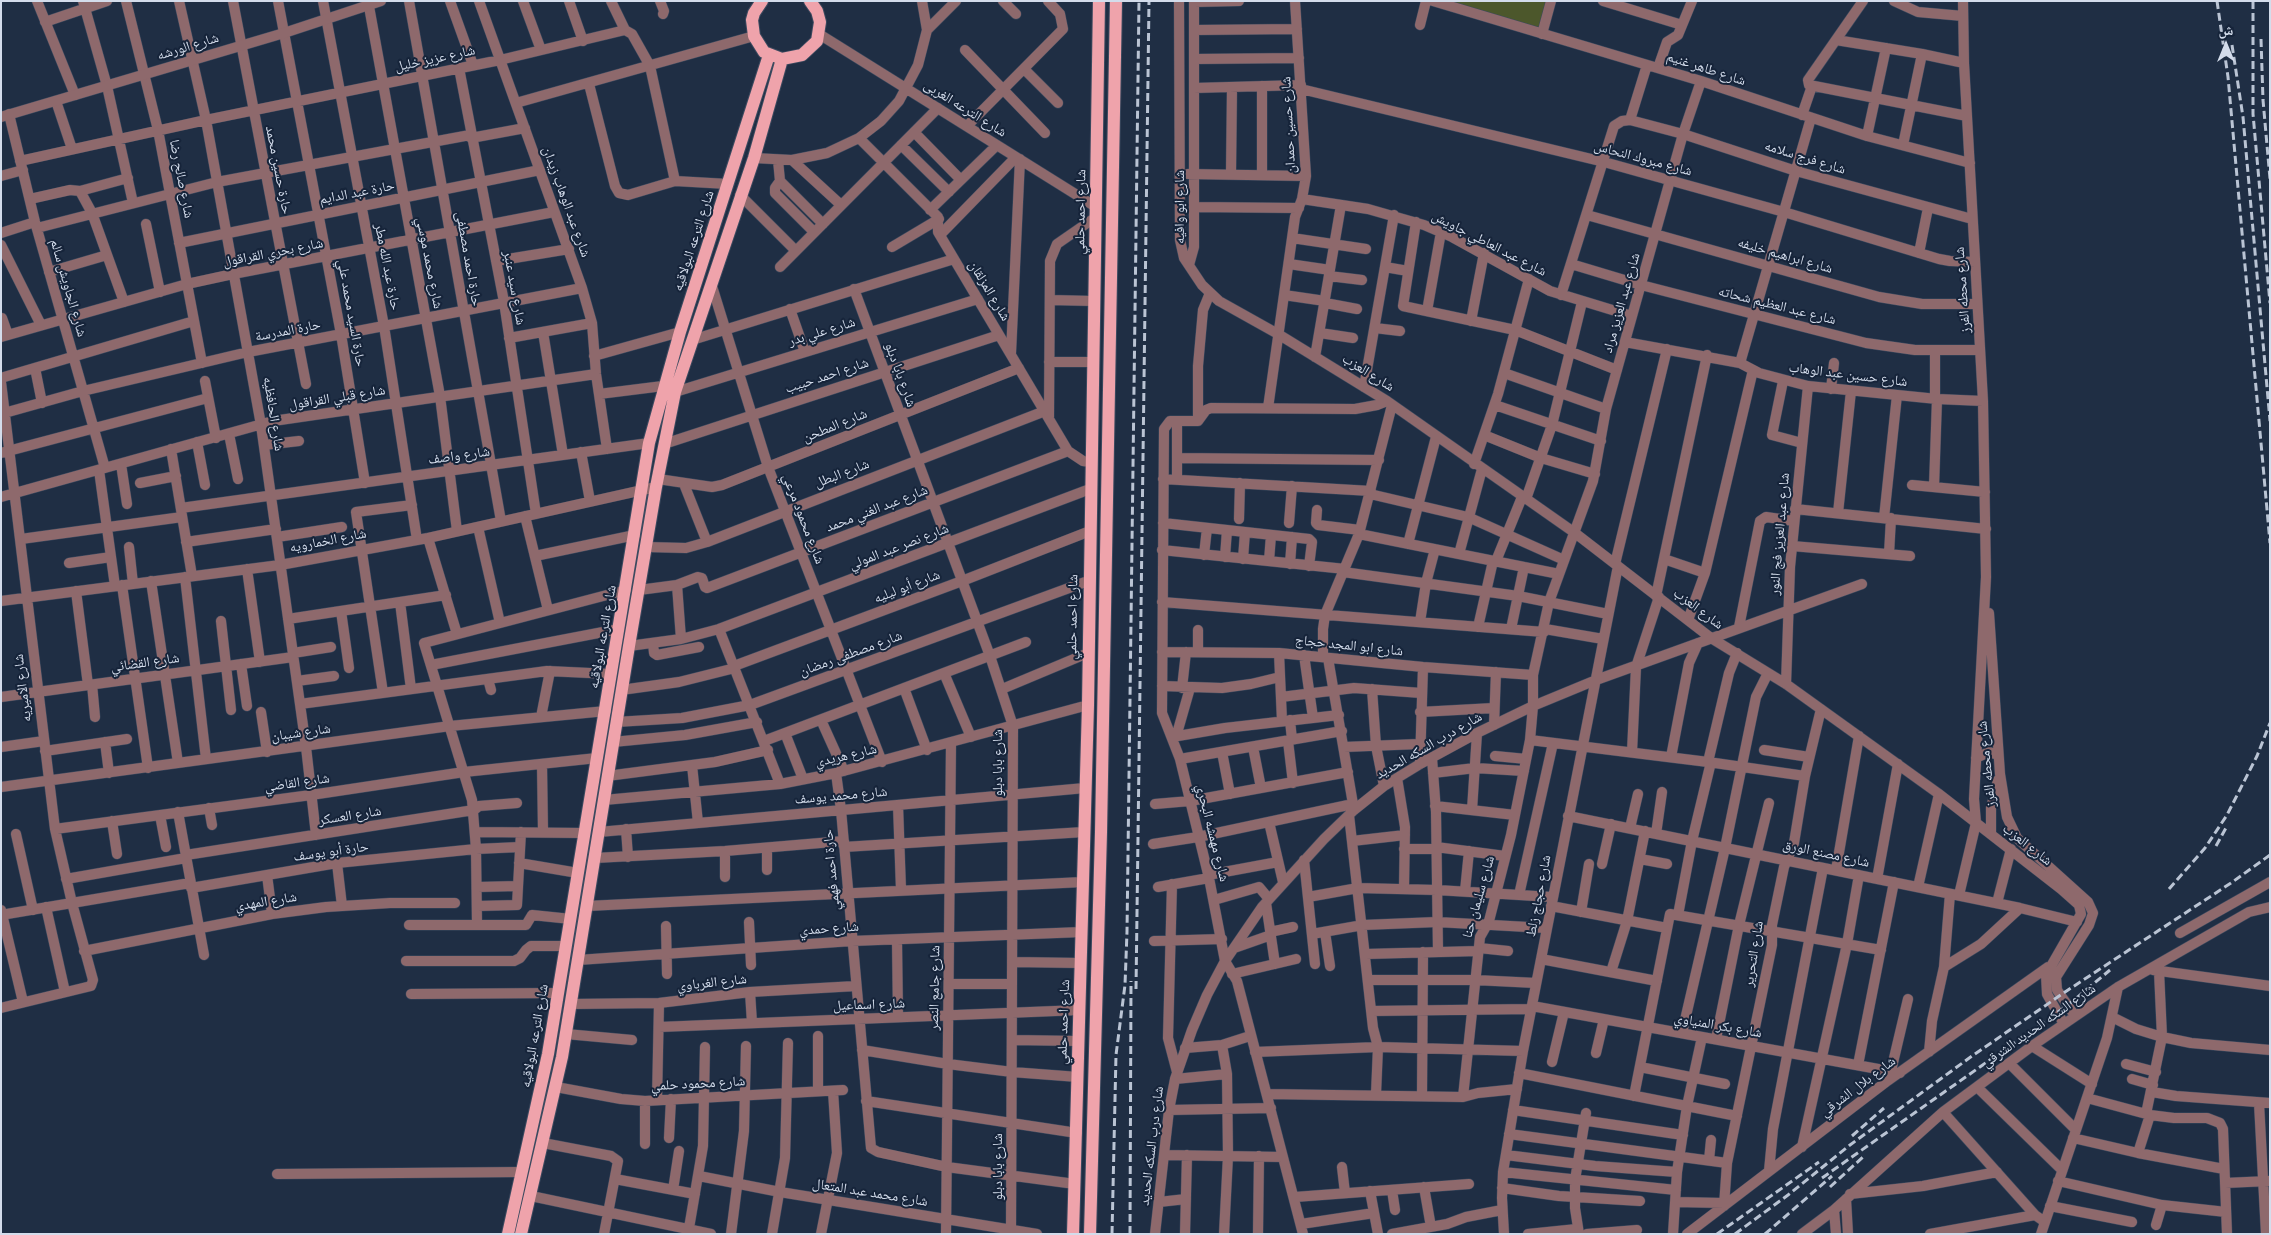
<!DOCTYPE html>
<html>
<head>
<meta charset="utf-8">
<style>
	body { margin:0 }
	#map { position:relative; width:2271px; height:1235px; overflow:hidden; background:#1f2e44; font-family:"Archivo Narrow","Noto Naskh Arabic",sans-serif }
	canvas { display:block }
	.frame { position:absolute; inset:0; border:2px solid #d3dceb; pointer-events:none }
	.north { position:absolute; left:2201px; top:20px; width:50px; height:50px; -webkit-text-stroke:4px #16243a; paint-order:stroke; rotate:0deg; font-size:14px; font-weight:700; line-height:20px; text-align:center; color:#d3dceb }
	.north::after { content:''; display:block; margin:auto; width:18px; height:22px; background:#d3dceb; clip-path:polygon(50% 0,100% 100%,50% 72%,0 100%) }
</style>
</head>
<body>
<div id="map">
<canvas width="2271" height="1235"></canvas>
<div class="frame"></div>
<div class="north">ش</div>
</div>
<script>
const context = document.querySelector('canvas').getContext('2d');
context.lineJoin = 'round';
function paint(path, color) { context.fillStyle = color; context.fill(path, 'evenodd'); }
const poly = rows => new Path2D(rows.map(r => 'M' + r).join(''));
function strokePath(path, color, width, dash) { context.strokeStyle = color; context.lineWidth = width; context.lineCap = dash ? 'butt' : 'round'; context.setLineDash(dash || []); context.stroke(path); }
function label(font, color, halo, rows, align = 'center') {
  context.font = font + ' "Archivo Narrow","Noto Naskh Arabic",sans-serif'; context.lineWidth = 4; context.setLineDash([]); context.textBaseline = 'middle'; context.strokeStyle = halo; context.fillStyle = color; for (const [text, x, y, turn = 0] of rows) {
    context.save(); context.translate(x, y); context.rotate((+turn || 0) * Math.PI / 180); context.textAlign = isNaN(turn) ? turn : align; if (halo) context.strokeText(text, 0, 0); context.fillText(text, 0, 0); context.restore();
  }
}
paint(poly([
	[1439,1,1548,1,1539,32]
]), '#4c572b');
const minor = poly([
	[37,1,75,95],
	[83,1,107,86,133,203],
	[126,1,158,130,202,363],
	[179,1,206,120,261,425,306,747,316,835],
	[233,1,306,384],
	[278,1,341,334,365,483],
	[323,1,384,326,417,540],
	[368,1,440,396,457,531],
	[409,1,501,521],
	[450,1,473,65],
	[479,1,582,288,592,323,596,374,607,449],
	[523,1,541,50],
	[569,1,583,41],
	[611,1,625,30],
	[660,1,664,11,663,14],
	[1003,1,1016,14],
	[1179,1,1180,240,1184,258,1202,285,1219,301,1278,334,1387,401,1575,533,1711,638,1786,684,1939,794,2061,889,2079,905,2081,914,2046,975,2047,994,2064,1024],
	[1433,1,1701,81,1867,136,1970,163],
	[1603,1,1682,25],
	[1863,1,1808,80,1809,85,1967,116],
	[1894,1,1918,12,1963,16],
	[1194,2,1239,1],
	[45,22,107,1],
	[1420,25,1426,1],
	[927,30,956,1],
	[1194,30,1297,29],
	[819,34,1096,207],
	[1542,34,1551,1],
	[1836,40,1922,54,1964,63],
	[965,50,1045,133],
	[1194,59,1299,58],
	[459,68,504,302,536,514],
	[1658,68,1667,42,1678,35,1692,1],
	[1024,69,1058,103],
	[589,84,615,186,619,193,628,195,675,181,728,184],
	[1262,86,1262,174],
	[1194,88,1301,85],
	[1301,89,1604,162,1784,212,1939,259,1950,261,1975,262],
	[56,101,72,149],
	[516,103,754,36],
	[9,114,35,222,105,468],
	[1802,115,1812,86],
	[1630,120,1647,65],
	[967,126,1063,29,1060,14,1048,1],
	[914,132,961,180],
	[1867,136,1886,48],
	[471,138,525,128],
	[859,138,938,217,938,232,1068,451,1083,461,1090,462],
	[901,145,949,192],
	[1903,145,1922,54],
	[754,158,792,160,827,153,859,138,881,121,899,101,918,65,927,30,922,1],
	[778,160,780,181,775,188,775,193,814,232],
	[792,160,841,205],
	[20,161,206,120,500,60,625,30,632,34,650,66,675,181],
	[1188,174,1306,176],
	[1231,174,1232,87],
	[1,176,23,170],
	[780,181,823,224],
	[80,191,92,213,124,302],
	[740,195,796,251],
	[30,199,70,190,80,191,128,178],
	[1302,199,1368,209,1424,225,1452,237,1550,291,1632,316],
	[1194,207,1299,208],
	[930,210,997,145],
	[1587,215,1879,297,1922,304,1977,304],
	[1416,222,1403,306,1515,330,1617,370],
	[146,224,160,292],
	[37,228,217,182,470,135],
	[1,233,35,222],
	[940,235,1016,157],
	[1292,238,1366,249],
	[179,243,540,170],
	[1,245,41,325],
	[892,247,939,219],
	[1919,253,1928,208],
	[496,261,569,249],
	[1289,264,1330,270],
	[1571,264,1641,285,1866,343,1915,350,1980,350],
	[1189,265,1194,247,1194,1],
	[780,267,938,108],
	[1385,267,1408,271],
	[49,272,107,255],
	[1329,276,1362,280],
	[711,283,768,467,882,762],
	[854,289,990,656,1013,726,1011,1234],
	[1284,295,1325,301],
	[1561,295,1614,126,1622,121,1630,120,1683,134,1796,171,1972,219],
	[1050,300,1094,301],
	[1325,303,1357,309],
	[790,309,805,352],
	[1427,311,1441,232],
	[2,318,8,335],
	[1471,321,1484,253],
	[1375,328,1400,331],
	[543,332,563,455],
	[1320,333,1353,338],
	[1,337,187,284,233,274,554,212],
	[509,338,592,323],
	[692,340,954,259],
	[1625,342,1740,363,1759,373,1808,386,1937,399,1983,401],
	[1011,353,1020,159],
	[594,356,680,332],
	[1315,357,1341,205],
	[1049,362,1092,362],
	[1740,363,1811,118],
	[35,368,42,403],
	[1504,373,1606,409],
	[1,378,194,321],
	[205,381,216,438],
	[1783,381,1772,435,1802,443],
	[1,382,55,829,72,903,93,980,91,986,1,1008],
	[1364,387,1394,215],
	[1831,389,1834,363],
	[675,392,978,299],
	[599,394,663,386],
	[1935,399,1935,351],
	[1495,405,1601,441],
	[1268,408,1295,217,1302,199,1306,176,1295,1],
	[1,414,83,391,248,352,582,288],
	[1049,417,1050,261,1057,244,1096,217],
	[1198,421,1198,366,1203,310,1210,293],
	[229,434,238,479],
	[1484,435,1541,458,1595,474],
	[197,442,205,485],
	[664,444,999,335],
	[264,445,299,441],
	[171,449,192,576],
	[581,452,590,501],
	[1,453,208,398],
	[1177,458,1379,460],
	[121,464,127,504],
	[1474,464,1498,394,1529,279],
	[99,470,115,586],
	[658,479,712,487,722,485,1019,368],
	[1163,479,1371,491],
	[1177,479,1177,421],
	[140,483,176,476],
	[684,484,707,542],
	[1912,485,1985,492],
	[1934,487,1937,399],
	[1370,494,1468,517,1564,560],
	[1,497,273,421,596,374],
	[1526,499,1552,425,1582,302],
	[181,508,649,443],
	[1795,509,1986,529],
	[1317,510,1316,523,1318,525,1360,530],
	[1838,513,1851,391],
	[525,516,548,610],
	[1884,518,1897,395],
	[1239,519,1240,483],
	[1163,523,1309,539,1312,542,1309,566],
	[1289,523,1292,486],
	[478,527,500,623],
	[1359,534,1559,574],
	[277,537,342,527],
	[428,538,457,634],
	[21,539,182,517],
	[186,542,276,529],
	[1408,544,1436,437],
	[1792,546,1910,556],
	[129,547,133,584],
	[646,547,686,548,707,542,1045,411],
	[1162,550,1345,569],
	[1459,554,1482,469],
	[1889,554,1891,518],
	[1204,555,1207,528],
	[535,556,635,535],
	[1225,557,1227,530],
	[1243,559,1245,532],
	[1664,559,1705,573],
	[1269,561,1271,535],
	[1496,561,1522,497],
	[69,563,111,557],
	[1290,564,1292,537],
	[1615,564,1667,349],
	[247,569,260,662],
	[1343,572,1518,596,1608,614],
	[185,577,206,759],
	[151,581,178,763],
	[122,585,148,768],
	[677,585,681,639],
	[639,590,677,585,698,577,702,578,705,587,707,588,1068,451],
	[76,591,88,685],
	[1656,596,1707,355],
	[1,601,280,565,428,538,656,487],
	[400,602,411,689],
	[1162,602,1544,632],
	[341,611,349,668],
	[1989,613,2000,774,2007,817,2017,838,2088,902,2093,913,2089,925,2056,977,2057,990,2075,1016],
	[288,619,446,595],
	[1688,620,1705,573,1753,370],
	[221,621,231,710],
	[1420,622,1426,583,1435,549],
	[1478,627,1493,561],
	[1739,627,1760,521,1766,517,1794,521],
	[719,629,780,784],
	[1511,629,1524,567],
	[1545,629,1603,639],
	[1198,630,1198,652],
	[653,643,654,653,657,655,699,647],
	[629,646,681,639,719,629,1090,489],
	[1162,652,1279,653,1423,667,1533,675],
	[293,653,331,647],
	[1279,653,1282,721],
	[1304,655,1313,718],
	[1323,657,1323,629,1325,615,1359,534,1392,405],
	[1328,658,1354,810],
	[241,664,247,706],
	[431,665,619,629],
	[734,666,962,581,1090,531],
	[944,673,971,737],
	[488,679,491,690],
	[297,681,334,676],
	[92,684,95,717],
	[1786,684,1790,567,1808,386],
	[1162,686,1222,688,1251,684,1280,677],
	[904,688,927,750],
	[1182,688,1186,652],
	[1002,689,1088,653],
	[1372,689,1376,746,1384,786],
	[621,690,679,682,735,668],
	[383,693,356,512,412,505],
	[1,697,293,657],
	[1281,697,1354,688,1421,693],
	[300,704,547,671,611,674],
	[261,712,267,752],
	[1420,712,1494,708],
	[541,717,550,671],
	[821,720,844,771],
	[1290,720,1292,740],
	[616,722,682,718,750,705,1088,581],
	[1494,725,1496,672],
	[785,733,803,779],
	[1172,737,1225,728,1339,715],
	[1176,737,1190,688],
	[1530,740,1708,762,1805,776],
	[764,741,1026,642],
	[1288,741,1293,783],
	[105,742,109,773],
	[613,742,685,735,757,722],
	[1,747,44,741],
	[1253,747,1261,788],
	[1344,747,1419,744],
	[1764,750,1809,757],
	[45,751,127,739],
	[1222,752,1230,794],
	[1632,752,1636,667,1659,597],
	[1495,756,1526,759],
	[1671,757,1689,663,1698,643],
	[1432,758,1436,812,1438,952],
	[1976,758,1989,752,1998,755],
	[1180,759,1342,731],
	[1708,762,1729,673,1737,653],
	[542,764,543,832],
	[1420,764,1423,667],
	[692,765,698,823],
	[836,773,841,810,871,1148,878,1152,947,1167,1075,1184],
	[1433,773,1475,768,1524,771],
	[607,776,715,762,768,750],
	[1397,778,1405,827,1404,889],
	[1,787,450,726,606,711],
	[604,800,780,784,836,773,1088,705],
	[1155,804,1190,801,1348,772],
	[898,805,901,890],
	[1435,806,1515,815],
	[209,808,212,825],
	[1472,810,1477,733],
	[178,812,204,955],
	[160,815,166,847],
	[1349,815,1373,1028,1378,1047,1376,1094],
	[1568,816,2020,908,2077,922],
	[112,821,117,854],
	[1269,822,1283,882],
	[1630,828,1638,794],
	[55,829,311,795,464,772,597,758],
	[626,829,628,857],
	[475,832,585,833],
	[599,832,1085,788],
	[16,834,33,910],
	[1656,834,1662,792],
	[1991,834,1991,808,1998,780],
	[1352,841,1405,835],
	[1153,844,1198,837,1353,804],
	[844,847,1084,832],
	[1436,847,1505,856],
	[767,848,767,870],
	[1404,849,1436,849],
	[725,851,725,877],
	[186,855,474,810,479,806,517,803],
	[595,858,725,851,844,841],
	[1640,859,1667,864],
	[1304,860,1315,964],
	[337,863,342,906],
	[519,863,578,873],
	[1602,864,1611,824],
	[1836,870,1859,736],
	[267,875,272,914],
	[1208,875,1278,862],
	[66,879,186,858],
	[1877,879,1898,764],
	[1172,884,1168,1038,1177,1072],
	[477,887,518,886],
	[1158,887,1209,878],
	[1918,887,1939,794],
	[191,888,337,863,476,849,520,847],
	[1465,891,1469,851],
	[1519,895,1553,743],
	[1959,895,1976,823,1974,799,1986,577,1983,401,1964,63,1963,1],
	[1308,897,1358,888,1437,890,1552,897],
	[1214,900,1259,887,1269,899],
	[1266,903,1275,964],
	[1997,903,2011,849],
	[477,906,517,905,521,832],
	[587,906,1083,882],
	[1551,906,1667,928],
	[46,907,65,992],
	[1,910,23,1002],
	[1581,912,1589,864],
	[1,915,190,883],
	[1678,915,1692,841,1711,762],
	[749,922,751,965],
	[409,925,526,925,532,915,571,919],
	[477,925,476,849,472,800,424,643,626,590],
	[666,926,667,974],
	[1270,932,1293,927],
	[1325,932,1330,966],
	[2180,933,2270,882],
	[1312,934,1363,925,1437,922,1546,928],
	[897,940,898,1017],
	[1154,941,1222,939],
	[1234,948,1271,935],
	[1479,948,1508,951],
	[84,951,272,914,326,907,390,903,455,903],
	[1366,954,1478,951],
	[1541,959,1657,981],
	[578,960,852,941,1082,932],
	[406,961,514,961,520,958,526,950,531,946,566,946],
	[1012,962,1081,963],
	[1944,967,1981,944,2020,908],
	[2153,970,2270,986],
	[1611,972,1627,921,1645,831],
	[1232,974,1296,959],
	[1368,980,1475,980,1536,983],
	[949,984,1012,984],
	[750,992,752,1023],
	[411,994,558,993],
	[571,1004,659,1003,750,992,856,986],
	[1532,1006,1900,1073],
	[1371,1011,1531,1009],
	[2112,1017,2136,1029,2162,1037,2191,1043,2270,1050],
	[659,1027,1080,1010],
	[1682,1033,1725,848,1756,697,1768,673],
	[566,1034,632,1040],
	[818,1036,818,1091],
	[1716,1039,1739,925,1769,803],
	[1012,1040,1079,1041],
	[1222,1045,1227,1074,1228,1156,1224,1234],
	[2032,1046,2092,1084],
	[1185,1048,1222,1045,1250,1036],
	[862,1050,948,1064,1012,1072,1078,1077],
	[1255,1052,1378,1047,1523,1051],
	[1929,1052,1932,1021,1944,967,1950,894],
	[1596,1053,1604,1019],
	[1552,1062,1564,1012],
	[2009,1063,2076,1130],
	[2126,1064,2156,1072],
	[1858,1065,1894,882],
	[1640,1067,1725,1084],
	[1891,1071,1908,999],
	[1519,1073,1737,1116],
	[1175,1079,1227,1074],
	[2132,1079,2153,1085],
	[556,1087,621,1099,645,1101,843,1090],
	[1977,1087,2062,1170],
	[2152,1092,2176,1096,2270,1103],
	[1267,1094,1463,1097,1478,1093,1517,1089],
	[1422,1096,1423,952],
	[1634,1096,1670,914,1881,950],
	[1463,1097,1480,937,1489,921,1511,835,1530,740,1533,706,1533,675,1549,602,1593,481,1606,409,1683,134,1701,81],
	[2087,1098,2150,1115,2174,1118,2207,1118,2220,1123,2223,1129,2227,1234],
	[657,1100,659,1003],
	[645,1101,645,1144],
	[866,1101,1077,1133],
	[2259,1103,2266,1234],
	[1169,1110,1271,1108],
	[1513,1110,1683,1135],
	[1943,1112,2035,1215,2045,1222],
	[2146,1114,2162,1037,2159,971],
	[1509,1134,1727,1163],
	[669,1138,671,1099],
	[2073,1138,2138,1153,2224,1169],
	[543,1143,611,1156,618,1161,604,1234],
	[1802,1147,1847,944,1859,875],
	[2138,1153,2150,1115],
	[1164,1155,1283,1157],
	[1506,1155,1595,1166,1677,1172],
	[1709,1160,1711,1140],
	[1342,1167,1345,1193],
	[1769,1171,1773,1129,1823,868],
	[1503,1172,1676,1190],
	[277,1174,522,1172],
	[699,1176,780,1192,1037,1234],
	[615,1179,695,1194],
	[2058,1181,2162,1205,2226,1212],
	[2225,1183,2269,1181],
	[1424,1187,1431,1227],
	[1502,1188,1559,1196,1640,1201],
	[673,1190,679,1151],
	[1392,1190,1395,1210],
	[1370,1191,1378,1234],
	[1850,1194,1923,1186,1997,1172],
	[531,1196,711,1234],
	[1295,1197,1469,1184],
	[1846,1199,1848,1234],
	[1159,1202,1186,1199],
	[1675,1202,1724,1203],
	[1724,1206,1727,1163,1772,945,1772,925,1784,867,1794,843,1805,776,1821,709],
	[2050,1206,2132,1222],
	[1834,1210,1836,1234],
	[1301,1224,1374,1213],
	[2156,1225,2162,1205],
	[688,1234,703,1146,705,1047],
	[731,1234,744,1131,746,1046],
	[772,1234,785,1158,788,1043],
	[821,1234,837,1153,833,1091],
	[946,1234,951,743],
	[1155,1234,1169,1110,1175,1079,1192,1030,1207,995,1225,961,1262,907,1324,839,1354,810,1384,786,1420,764,1477,733,1533,706,1596,680,1862,584],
	[1185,1234,1187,1155],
	[1258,1234,1259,1156],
	[1303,1234,1237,981,1225,961,1209,878,1180,759,1162,713,1164,429,1170,421,1198,421,1206,410,1211,408,1355,409,1377,405,1387,401],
	[1392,1234,1447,1224,1466,1217,1502,1210],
	[1504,1234,1502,1198,1503,1172,1523,1051,1618,566],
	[1528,1234,1577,1229],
	[1579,1234,1575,1208,1575,1180,1586,1113],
	[1587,1234,1637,1230],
	[1673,1234,1677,1172,1687,1106,1702,1037],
	[1687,1234,1886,1082,2048,967],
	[1802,1234,1834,1210,1943,1112,2032,1046,2118,987,2249,912,2270,907],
	[1930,1234,2035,1215],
	[2041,1234,2107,1038,2118,987]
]);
const tertiary = poly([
	[1,117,284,33,381,1]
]);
const primary = poly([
	[762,1,754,13,752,20,754,36,764,52,782,59,802,55,817,41,820,22,817,11,810,1],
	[508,1234,548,1054,649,443,680,332,769,55],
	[521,1234,562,1057,629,646,656,487,675,392,754,158,782,59],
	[1073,1234,1088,705,1099,1],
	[1090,1234,1101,832,1116,1]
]);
strokePath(minor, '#3c4a5f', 11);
strokePath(tertiary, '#3c4a5f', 11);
strokePath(primary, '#3c4a5f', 14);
strokePath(minor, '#8e696c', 10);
strokePath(tertiary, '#8e696c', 10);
strokePath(primary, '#efa3ab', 12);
strokePath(poly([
	[2217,1,2228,77,2270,543],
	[2253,1,2253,114,2270,303],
	[2261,39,2263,100,2270,179],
	[2232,45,2243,117,2270,421],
	[2216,846,2227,826],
	[2169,889,2205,848,2227,815,2257,756,2270,723],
	[1136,989,1149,1],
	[1852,1136,1884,1108],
	[1822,1178,2068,1005,2110,970],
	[1830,1187,1863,1157],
	[1112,1234,1116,1055,1125,985,1127,932,1139,1],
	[1130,1234,1131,981],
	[1717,1234,1819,1162],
	[1735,1234,1788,1195,1850,1145,1972,1056,2068,990,2231,883,2270,855],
	[1765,1234,1832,1176]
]), '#bac4d4', 3, [8, 4]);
label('14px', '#d3dceb', '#16243a', [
	["شارع الورشه",188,47,-17],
	["شارع عزيز خليل",435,59,-12],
	["شارع طاهر غنيم",1706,69,18],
	["شارع الترعه الغربى",965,109,32],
	["شارع حسين حمدان",1289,125,-93],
	["شارع فرج سلامه",1805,158,17],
	["شارع مبروك النحاس",1643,159,15],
	["حارة حسين محمد",278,170,79],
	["شارع صالح رضا",181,179,79],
	["حارة عبد الدايم",357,193,-11],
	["شارع عبد الوهاب زيدان",566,202,70],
	["شارع ابو وافيه",1180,207,-90],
	["شارع احمد حلمي",1081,212,-89],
	["شارع الترعه البولاقيه",694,241,-72],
	["شارع عبد العاطي جاويش",1489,244,27],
	["شارع بحري القراقول",273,253,-11],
	["شارع ابراهيم خليفه",1785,256,16],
	["حارة احمد مصطفى",468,259,80],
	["شارع محمد موسي",429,263,79],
	["حارة عبد الله مطر",387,267,79],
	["شارع الجاويش سالم",68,288,74],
	["شارع سيد عنبر",514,288,80],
	["شارع محطه الفرز",1963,290,-94],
	["شارع المزلقان",989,291,59],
	["شارع عبد العزيز مراد",1622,303,-74],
	["شارع عبد العظيم شحاته",1777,306,14],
	["حارة السيد محمد علي",351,313,80],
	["حارة المدرسة",288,331,-11],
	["شارع علي بدر",822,332,-17],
	["شارع العزب",1368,373,32],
	["شارع بابا دبلو",900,375,70],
	["شارع حسين عبد الوهاب",1848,375,7],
	["شارع احمد حبيب",827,376,-18],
	["شارع قبلي القراقول",337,398,-9],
	["شارع الحافظيه",273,414,81],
	["شارع المطحن",835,426,-22],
	["شارع واصف",459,456,-8],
	["شارع البطل",842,474,-21],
	["شارع عبد الغني محمد",877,509,-21],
	["شارع محمود مرعي",803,519,69],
	["شارع عبد العزيز فج النور",1780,534,-85],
	["شارع الخمارويه",328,541,-11],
	["شارع نصر عبد المولي",899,547,-21],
	["شارع أبو ليليه",907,587,-21],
	["شارع العزب",1698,609,37],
	["شارع احمد حلمي",1073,617,-89],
	["شارع الترعه البولاقيه",603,637,-80],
	["شارع ابو المجد حجاج",1349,646,6],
	["شارع مصطفى رمضان",851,654,-20],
	["شارع القضائي",145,663,-8],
	["شارع الاميريه",23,688,-97],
	["شارع شيبان",301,733,-8],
	["شارع درب السكه الحديد",1429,746,-30],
	["شارع هريدي",846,756,-13],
	["شارع بابا دبلو",998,763,-90],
	["شارع محطه الفرز",1987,764,-96],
	["شارع القاضي",297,783,-8],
	["شارع محمد يوسف",841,796,-5],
	["شارع العسكر",350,816,-9],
	["شارع مهمشه البحري",1212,833,76],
	["شارع العزب",2027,845,38],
	["حارة أبو يوسف",331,852,-8],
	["شارع مصنع الورق",1826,854,12],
	["حارة احمد فهمي",832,870,-95],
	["شارع حجاج زلط",1539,896,-79],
	["شارع سليمان حنا",1479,897,-74],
	["شارع المهدي",266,902,-9],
	["شارع حمدي",829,929,-4],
	["شارع التحرير",1754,954,-81],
	["شارع الغرباوي",712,983,-6],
	["شارع جامع النصر",935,988,-89],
	["شارع اسماعيل",869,1005,-2],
	["شارع احمد حلمي",1064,1022,-88],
	["شارع بكر المنياوي",1718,1026,10],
	["شارع السكه الحديد الشرقي",2039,1026,-35],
	["شارع الترعه البولاقيه",535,1036,-80],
	["شارع محمود حلمي",698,1084,-3],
	["شارع بلال الشرقي",1858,1087,-37],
	["شارع درب السكه الحديد",1152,1146,-83],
	["شارع بابا دبلو",998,1167,-90],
	["شارع محمد عبد المتعال",870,1193,9]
]);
</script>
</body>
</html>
